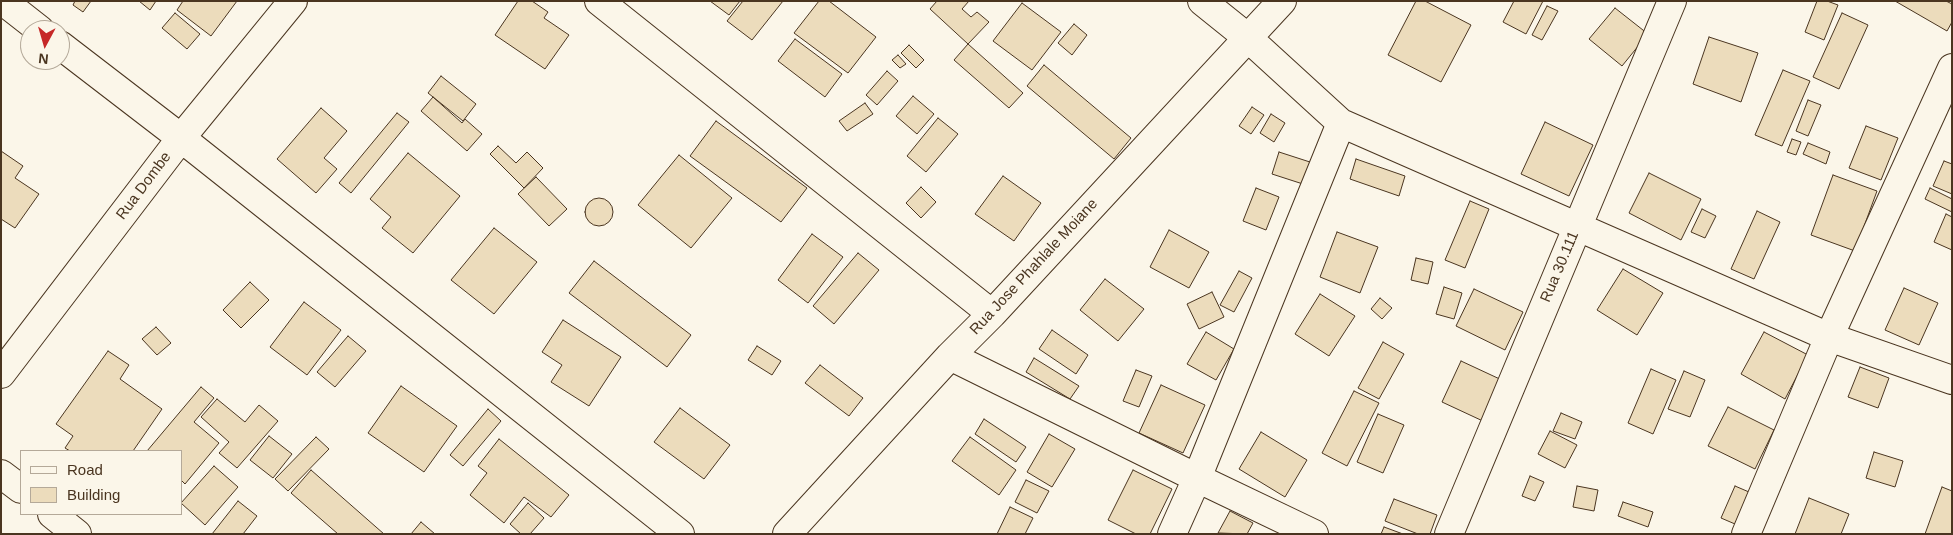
<!DOCTYPE html>
<html>
<head>
<meta charset="utf-8">
<style>
	body { margin:0 }
	#map { position:relative; width:1953px; height:535px; overflow:hidden; background:#fbf6e9; font-family:Helvetica,sans-serif }
	canvas { display:block }
	.frame { position:absolute; inset:0; border:2px solid #4a3520; pointer-events:none }
	.legend { position:absolute; left:20px; top:450px; width:162px; height:65px; box-sizing:border-box; background:#fbf6e9; border:1px solid #b4a999; margin:0; padding:6px 9px; list-style:none; font-size:15px; color:#4a3520 }
	.legend li { display:flex; align-items:center; gap:10px; height:25px }
	.legend b { width:25px; border:1px solid #b4a999 }
	.north { position:absolute; left:20px; top:20px; width:50px; height:50px; box-sizing:border-box; background:#fbf6e9; border:1px solid #b4a999; border-radius:50%; rotate:186deg; font-size:14px; font-weight:700; line-height:20px; text-align:center; color:#4a3520 }
	.north::after { content:''; display:block; margin:auto; width:18px; height:22px; background:#c62828; clip-path:polygon(50% 0,100% 100%,50% 72%,0 100%) }
</style>
</head>
<body>
<div id="map">
<canvas width="1953" height="535"></canvas>
<div class="frame"></div>
<ul class="legend">
<li><b style="height:6px;background:#fbf6e9"></b>Road</li>
<li><b style="height:14px;background:#ecdcbc"></b>Building</li>
</ul>
<div class="north">N</div>
</div>
<script>
const context = document.querySelector('canvas').getContext('2d');
context.lineJoin = 'round';
function paint(path, color) { context.fillStyle = color; context.fill(path, 'evenodd'); }
const poly = rows => new Path2D(rows.map(r => 'M' + r).join(''));
function strokePath(path, color, width, dash) { context.strokeStyle = color; context.lineWidth = width; context.lineCap = dash ? 'butt' : 'round'; context.setLineDash(dash || []); context.stroke(path); }
function label(font, color, halo, rows, align = 'center') {
  context.font = font + ' Helvetica,sans-serif'; context.lineWidth = 4; context.setLineDash([]); context.textBaseline = 'middle'; context.strokeStyle = halo; context.fillStyle = color; for (const [text, x, y, turn = 0] of rows) {
    context.save(); context.translate(x, y); context.rotate((+turn || 0) * Math.PI / 180); context.textAlign = isNaN(turn) ? turn : align; if (halo) context.strokeText(text, 0, 0); context.fillText(text, 0, 0); context.restore();
  }
}
const building = poly([
	[75,1,91,1,83,12,73,5,75,1],
	[139,1,156,1,150,10,139,1],
	[183,1,237,1,211,36,177,10,183,1],
	[518,1,532,1,548,12,544,18,569,35,545,69,495,35,518,1],
	[710,1,740,1,729,15,710,1],
	[743,1,783,1,752,40,727,21,743,1],
	[819,1,829,1,876,37,848,73,794,33,819,1],
	[937,1,969,1,962,9,971,17,977,12,989,22,968,44,930,9,937,1],
	[1416,1,1425,1,1471,25,1441,82,1388,55,1416,1],
	[1514,1,1543,1,1526,34,1503,22,1514,1],
	[1817,1,1827,1,1838,5,1824,40,1805,32,1817,1],
	[1895,1,1946,1,1952,4,1952,22,1947,31,1895,1],
	[1022,3,1061,32,1032,70,993,41,1022,3],
	[1547,6,1558,11,1542,40,1532,35,1547,6],
	[1615,8,1648,34,1622,66,1589,39,1615,8],
	[175,13,200,34,187,49,162,28,175,13],
	[1842,13,1868,25,1839,89,1813,77,1842,13],
	[1074,24,1087,35,1072,55,1058,43,1074,24],
	[1709,37,1758,53,1741,102,1693,84,1709,37],
	[795,39,842,74,825,97,778,61,795,39],
	[968,44,1023,93,1009,108,954,60,968,44],
	[909,45,924,60,916,68,901,53,909,45],
	[898,55,906,64,900,68,892,60,898,55],
	[1044,65,1131,138,1114,159,1027,86,1044,65],
	[1783,70,1810,81,1782,146,1755,135,1783,70],
	[887,71,898,81,877,105,866,95,887,71],
	[441,76,476,104,463,121,428,93,441,76],
	[913,96,934,114,917,134,896,116,913,96],
	[433,97,462,123,465,119,482,134,467,151,421,111,433,97],
	[1808,100,1821,105,1808,136,1796,131,1808,100],
	[865,103,873,114,847,131,839,121,865,103],
	[1252,107,1264,115,1251,134,1239,126,1252,107],
	[321,108,347,131,324,158,337,169,316,193,277,159,321,108],
	[397,113,409,122,351,193,339,183,397,113],
	[1271,114,1285,123,1274,142,1260,133,1271,114],
	[938,118,958,134,926,172,907,156,938,118],
	[716,121,807,188,781,222,690,156,716,121],
	[1545,122,1593,145,1569,196,1521,174,1545,122],
	[1866,126,1898,138,1881,180,1849,168,1866,126],
	[1792,139,1801,142,1796,155,1787,152,1792,139],
	[1808,143,1830,152,1826,164,1803,154,1808,143],
	[498,146,516,163,527,152,543,168,524,188,490,154,498,146],
	[1,151,23,166,15,178,39,194,15,228,1,219,1,151],
	[1279,152,1313,163,1306,185,1272,174,1279,152],
	[408,153,460,196,413,253,382,228,391,217,370,199,408,153],
	[679,155,732,198,691,248,638,205,679,155],
	[1356,159,1405,176,1399,196,1350,179,1356,159],
	[1944,161,1952,164,1952,194,1933,186,1944,161],
	[1649,173,1701,199,1681,240,1629,213,1649,173],
	[1833,175,1877,191,1855,251,1811,235,1833,175],
	[1003,176,1041,203,1014,241,975,214,1003,176],
	[536,177,567,209,549,226,518,194,536,177],
	[921,187,936,202,921,218,906,203,921,187],
	[1256,188,1279,197,1266,230,1243,221,1256,188],
	[1930,188,1952,199,1952,212,1925,199,1930,188],
	'585 212a14 14 0 1 1 28 0a14 14 0 1 1-28 0Z',
	[1470,201,1489,209,1465,268,1445,260,1470,201],
	[1702,209,1716,216,1705,238,1691,232,1702,209],
	[1757,211,1780,222,1754,279,1731,269,1757,211],
	[1946,214,1952,217,1952,250,1934,242,1946,214],
	[494,228,537,262,494,314,451,280,494,228],
	[1169,230,1209,252,1189,288,1150,267,1169,230],
	[1337,232,1378,247,1360,293,1320,277,1337,232],
	[812,234,843,257,808,303,778,280,812,234],
	[858,253,879,270,834,324,813,306,858,253],
	[1416,258,1433,262,1428,284,1411,280,1416,258],
	[594,261,691,335,667,367,569,293,594,261],
	[1623,269,1663,293,1637,335,1597,310,1623,269],
	[1239,271,1252,278,1234,312,1220,305,1239,271],
	[1105,279,1144,309,1118,341,1080,310,1105,279],
	[250,282,269,300,241,328,223,310,250,282],
	[1444,287,1462,293,1454,319,1436,314,1444,287],
	[1904,288,1938,303,1919,345,1885,330,1904,288],
	[1474,289,1523,312,1505,350,1456,326,1474,289],
	[1212,292,1224,317,1199,329,1187,304,1212,292],
	[1320,294,1355,316,1329,356,1295,334,1320,294],
	[1380,298,1392,308,1382,319,1371,309,1380,298],
	[304,302,341,330,307,375,270,347,304,302],
	[563,320,621,357,589,406,551,382,562,365,542,352,563,320],
	[156,327,171,343,157,355,142,339,156,327],
	[1052,330,1088,355,1076,374,1039,349,1052,330],
	[1206,332,1234,349,1216,380,1187,364,1206,332],
	[1764,332,1808,355,1785,399,1741,374,1764,332],
	[348,336,366,351,335,387,317,372,348,336],
	[1383,342,1404,354,1379,399,1358,388,1383,342],
	[757,346,781,361,772,375,748,360,757,346],
	[108,351,129,365,120,379,162,409,133,451,70,451,65,448,73,436,56,424,108,351],
	[1034,358,1079,386,1070,399,1026,372,1034,358],
	[1461,361,1504,381,1485,422,1442,402,1461,361],
	[820,365,863,398,849,416,805,383,820,365],
	[1860,367,1889,378,1878,408,1848,397,1860,367],
	[1651,369,1676,380,1653,434,1628,423,1651,369],
	[1136,370,1152,376,1139,407,1123,401,1136,370],
	[1684,371,1705,380,1690,417,1668,409,1684,371],
	[1161,385,1205,405,1183,453,1139,433,1161,385],
	[401,386,457,426,424,472,368,433,401,386],
	[201,387,214,398,194,422,219,443,185,484,181,480,181,451,147,451,201,387],
	[1354,391,1379,403,1347,466,1322,453,1354,391],
	[217,399,245,422,259,405,278,421,237,468,219,453,229,442,201,417,217,399],
	[1728,407,1774,430,1755,469,1708,446,1728,407],
	[680,408,730,445,704,479,654,442,680,408],
	[488,409,501,421,463,466,450,455,488,409],
	[1561,413,1582,422,1575,439,1553,431,1561,413],
	[1378,414,1404,425,1383,473,1357,462,1378,414],
	[984,419,1026,447,1016,462,975,434,984,419],
	[1550,431,1577,445,1565,468,1538,454,1550,431],
	[1261,432,1307,460,1285,497,1239,469,1261,432],
	[1049,434,1075,449,1052,487,1027,472,1049,434],
	[269,436,292,454,273,478,250,460,269,436],
	[316,437,329,449,288,491,275,479,316,437],
	[970,437,1016,470,999,495,952,461,970,437],
	[499,439,569,495,551,517,524,497,504,523,470,495,487,473,478,466,499,439],
	[1874,452,1903,461,1895,487,1866,478,1874,452],
	[214,466,238,487,205,525,181,503,214,466],
	[311,470,384,534,338,534,291,493,311,470],
	[1133,470,1172,489,1150,534,1136,534,1108,520,1133,470],
	[1530,476,1544,482,1535,501,1522,496,1530,476],
	[1026,480,1049,491,1037,513,1015,502,1026,480],
	[1577,486,1598,490,1594,511,1573,507,1577,486],
	[1735,486,1749,492,1735,524,1721,518,1735,486],
	[1942,487,1952,491,1952,534,1925,534,1942,487],
	[1809,498,1849,514,1841,534,1795,534,1809,498],
	[1394,499,1437,515,1430,534,1418,534,1385,521,1394,499],
	[238,501,257,516,243,534,212,534,238,501],
	[1623,502,1653,512,1648,527,1618,516,1623,502],
	[528,503,544,518,530,534,521,534,510,524,528,503],
	[1010,507,1033,518,1025,534,997,534,1010,507],
	[1230,511,1253,523,1247,534,1218,533,1230,511],
	[421,522,435,534,411,534,421,522],
	[1384,527,1403,534,1381,534,1384,527]
]);
paint(building, '#ecdcbc');
strokePath(building, '#4a3520', 1);
const minor = poly([
	[3,1,40,30],
	[599,1,992,314],
	[1202,1,1248,38,1341,123,1829,337,1952,380],
	[60,45,181,138,680,534],
	[950,356,1197,478,1314,534],
	[1,374,181,138,293,1],
	[1,474,21,489],
	[52,514,77,534],
	[787,534,950,356,992,314,1282,1],
	[1172,534,1197,478,1341,123],
	[1449,534,1672,1],
	[1746,534,1829,337,1952,68]
]);
strokePath(minor, '#4a3520', 30);
strokePath(minor, '#fbf6e9', 28);
label('15px', '#4a3520', '#fbf6e9', [
	["Rua Dombe",144,186,-53],
	["Rua Jose Phahlale Moiane",1034,267,-47],
	["Rua 30.111",1560,267,-67]
]);
</script>
</body>
</html>
